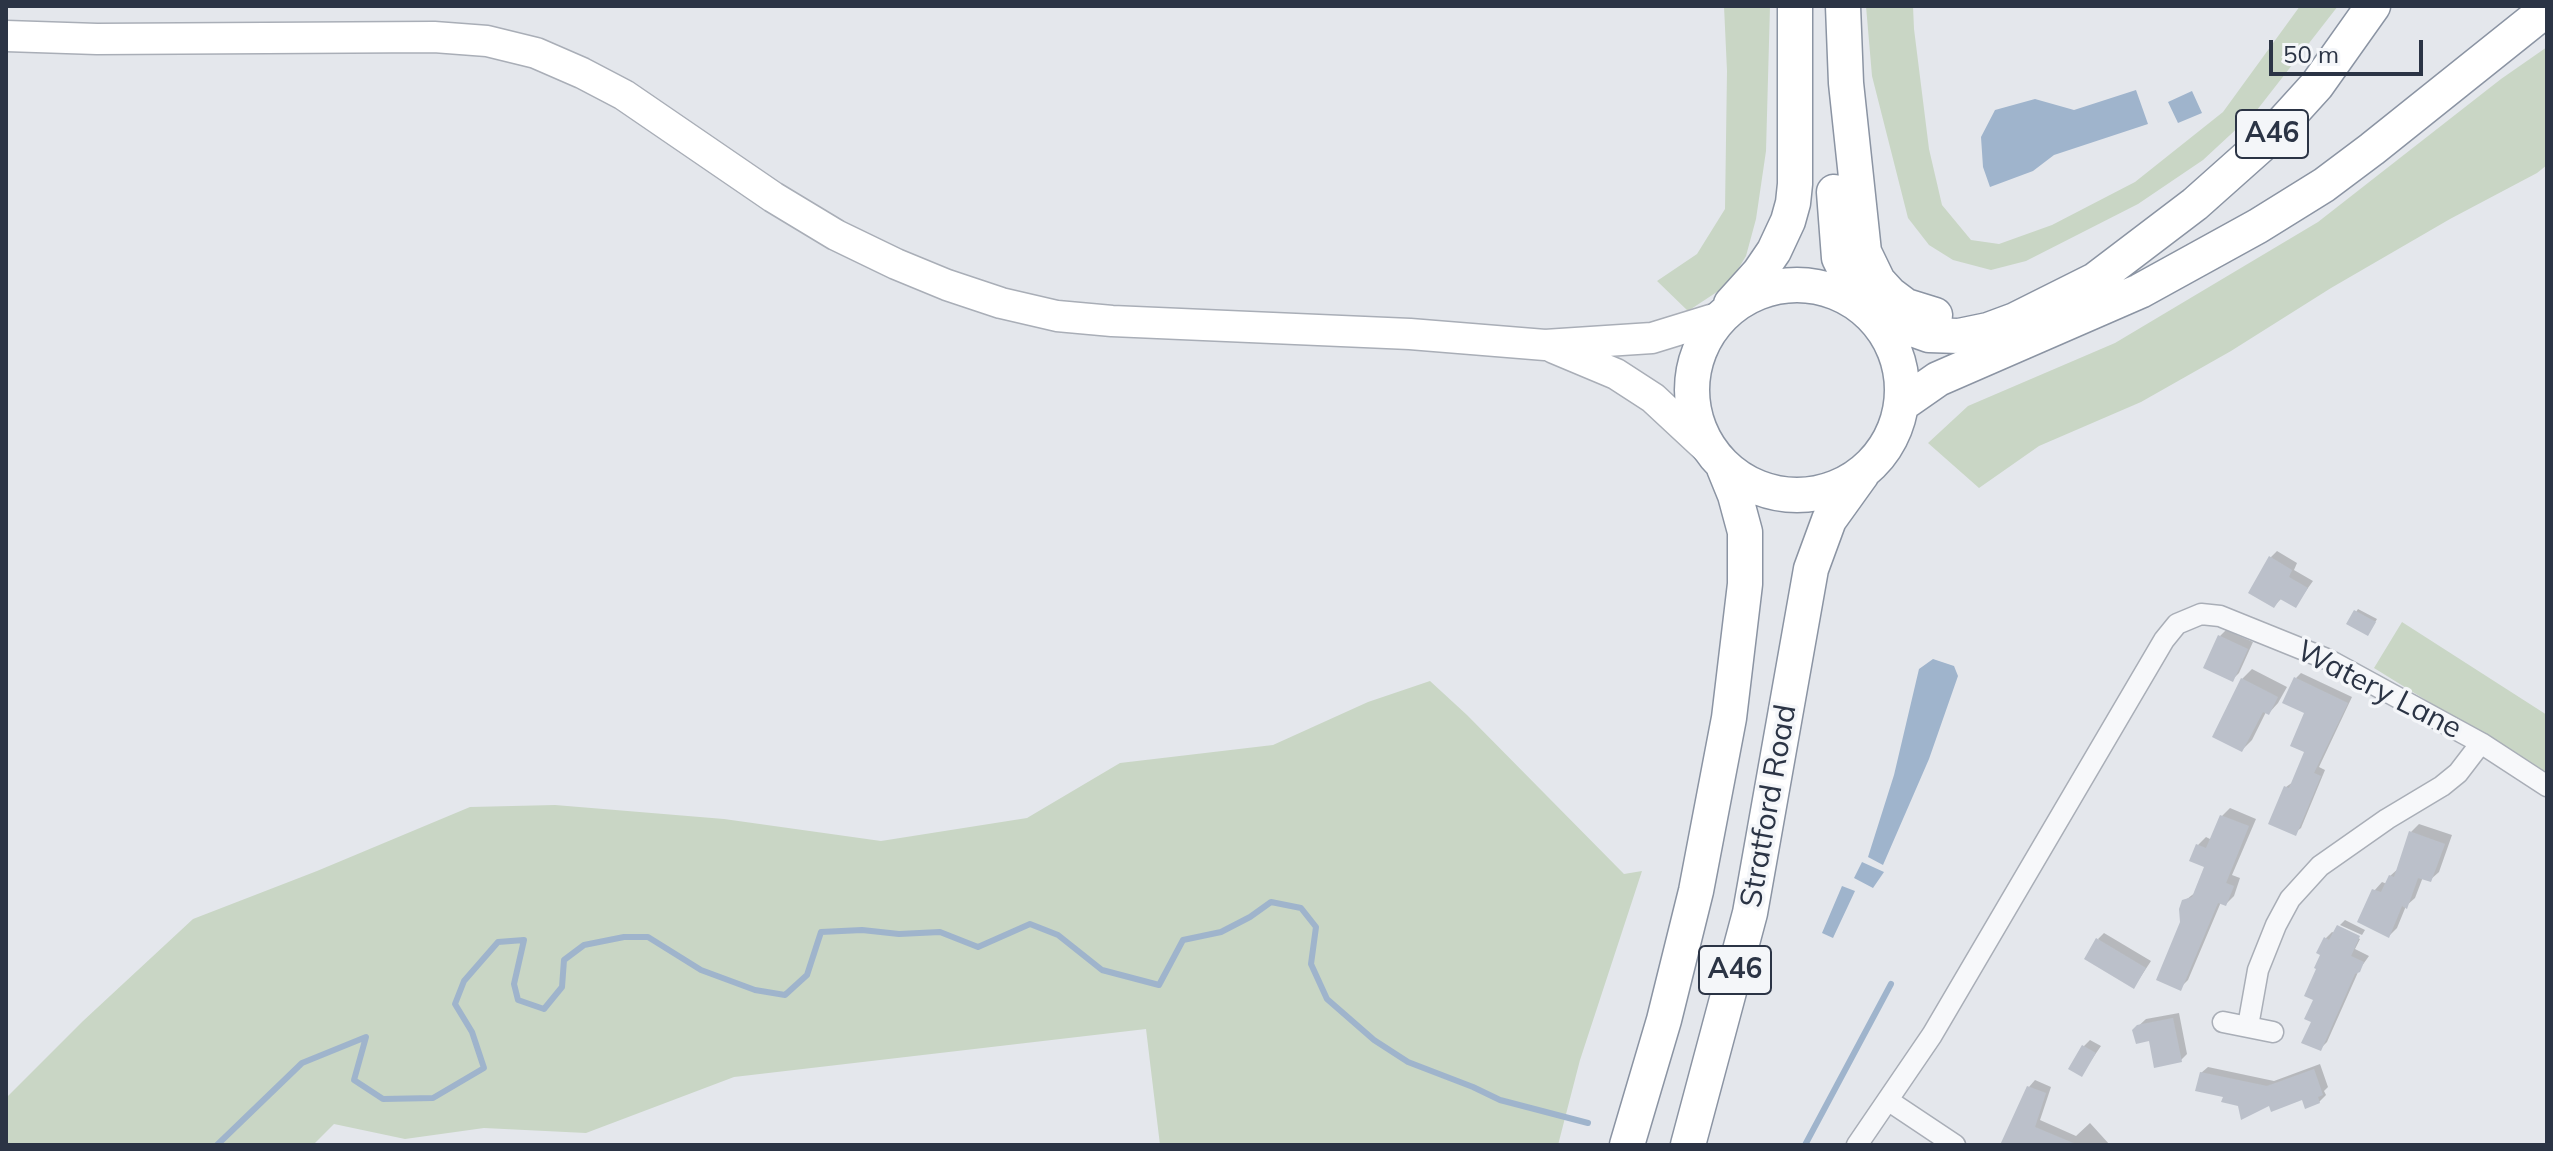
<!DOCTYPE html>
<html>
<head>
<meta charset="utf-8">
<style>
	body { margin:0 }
	#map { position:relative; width:2553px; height:1151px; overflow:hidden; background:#e4e7ec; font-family:Mulish,sans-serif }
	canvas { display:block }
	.frame { position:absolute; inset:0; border:8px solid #2b3445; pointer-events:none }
	.scale { position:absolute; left:2269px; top:40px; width:154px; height:36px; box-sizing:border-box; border:4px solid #2b3445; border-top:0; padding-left:10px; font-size:24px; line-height:28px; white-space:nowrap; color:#2b3445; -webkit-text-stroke:6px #f4f6f9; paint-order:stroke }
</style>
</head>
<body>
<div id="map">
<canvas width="2553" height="1151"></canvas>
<div class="frame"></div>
<div class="scale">50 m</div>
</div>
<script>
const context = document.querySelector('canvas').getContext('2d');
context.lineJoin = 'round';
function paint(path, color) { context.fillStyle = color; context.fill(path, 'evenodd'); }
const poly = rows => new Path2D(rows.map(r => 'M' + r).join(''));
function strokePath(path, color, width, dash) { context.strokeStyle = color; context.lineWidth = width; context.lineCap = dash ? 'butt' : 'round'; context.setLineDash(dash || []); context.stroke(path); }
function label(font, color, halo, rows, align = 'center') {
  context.font = font + ' Mulish,sans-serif'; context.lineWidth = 7; context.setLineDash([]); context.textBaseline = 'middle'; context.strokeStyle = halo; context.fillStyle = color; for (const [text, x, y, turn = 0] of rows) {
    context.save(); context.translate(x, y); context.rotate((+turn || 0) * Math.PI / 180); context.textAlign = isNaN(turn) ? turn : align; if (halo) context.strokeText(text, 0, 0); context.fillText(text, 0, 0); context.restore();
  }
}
paint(poly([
	[1724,6,1770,6,1766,151,1756,219,1746,256,1729,284,1688,311,1657,281,1697,254,1725,209,1727,71],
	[1866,6,1913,6,1914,29,1929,149,1942,205,1971,240,1999,244,2052,225,2135,182,2223,112,2300,6,2338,6,2257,110,2203,160,2138,204,2026,261,1991,270,1953,260,1929,245,1908,218,1872,76],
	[2547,47,2547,165,2537,173,2450,219,2331,288,2231,351,2141,402,2039,446,1979,488,1928,443,1968,406,2115,343,2318,222,2501,79],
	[2402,622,2547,715,2547,775,2374,668],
	[1430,681,1467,715,1624,874,1642,871,1580,1060,1558,1145,1160,1145,1146,1029,734,1077,586,1133,484,1128,405,1139,334,1124,313,1145,6,1145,6,1098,83,1021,193,919,317,871,470,807,555,805,724,819,881,841,1027,818,1120,763,1273,745,1368,702]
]), '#c9d6c5');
paint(poly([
	[2136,90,2148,124,2054,155,2033,171,1990,187,1983,167,1981,137,1995,110,2035,99,2074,110],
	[2192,91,2202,113,2178,123,2168,102],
	[1933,659,1954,666,1958,676,1929,759,1883,865,1868,857,1894,775,1919,669],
	[1862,862,1884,872,1873,888,1854,878],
	[1842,886,1855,891,1833,938,1822,933]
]), '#9fb4cc');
paint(poly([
	[2277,551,2297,563,2294,570,2313,581,2295,606,2282,598,2274,606,2271,557],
	[2358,609,2377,619,2370,631,2356,612],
	[2226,630,2253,642,2239,673,2233,679,2220,636],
	[2252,669,2287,687,2278,703,2269,713,2266,712,2252,740,2242,750,2242,679],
	[2301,673,2352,697,2319,767,2325,770,2301,828,2295,833,2286,787,2293,782,2306,751,2307,712,2296,678],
	[2230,808,2256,819,2232,875,2240,878,2234,896,2226,904,2221,902,2188,980,2180,988,2183,902,2196,892,2206,866,2198,845,2206,837,2212,840,2222,816],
	[2419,824,2452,835,2439,872,2430,880,2423,877,2415,898,2406,906,2397,928,2389,936,2374,891,2382,882,2387,884,2390,876,2400,867,2411,832],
	[2345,920,2365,930,2362,935,2340,925],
	[2338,928,2360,939,2355,949,2369,956,2359,970,2327,1042,2320,1049,2313,1021,2319,968,2326,938,2332,932,2335,933],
	[2104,933,2151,961,2134,987,2098,939],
	[2179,1013,2187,1054,2181,1060,2134,1030,2146,1019],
	[2090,1040,2101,1046,2081,1075,2084,1046],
	[2320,1064,2328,1087,2324,1091,2326,1095,2319,1102,2304,1098,2240,1104,2225,1096,2201,1073,2208,1067,2274,1081],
	[2035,1080,2051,1087,2040,1120,2076,1136,2090,1123,2110,1145,2012,1145,2029,1087]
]), '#0003');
strokePath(poly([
	[217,1145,302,1063,366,1037,354,1080,383,1099,433,1098,484,1068,472,1032,455,1004,464,981,498,942,524,940,514,984,518,1000,544,1009,562,987,564,960,584,945,624,937,648,937,701,970,755,990,785,995,807,975,821,932,862,930,899,934,940,932,978,947,1030,924,1058,935,1102,970,1159,985,1183,940,1221,932,1250,917,1271,902,1301,908,1316,927,1311,964,1327,999,1374,1040,1408,1062,1473,1087,1500,1100,1588,1123],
	[1805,1145,1891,984]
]), '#9fb4cc', 6);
paint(poly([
	[2269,556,2292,570,2289,577,2308,588,2296,608,2280,599,2274,608,2248,593],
	[2354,610,2376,622,2368,636,2346,624],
	[2218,635,2248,649,2233,682,2203,668],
	[2294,677,2348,703,2314,773,2321,776,2296,836,2268,824,2284,786,2289,788,2304,752,2290,746,2304,713,2282,703],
	[2241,678,2278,697,2269,715,2263,712,2242,752,2212,737],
	[2220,815,2249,826,2226,883,2234,886,2226,906,2218,903,2181,991,2156,980,2180,922,2179,909,2182,900,2192,897,2204,867,2189,861,2196,844,2206,848],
	[2409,831,2445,844,2431,882,2418,878,2407,909,2402,906,2389,938,2357,922,2372,889,2381,892,2389,875,2394,877],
	[2337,925,2360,936,2351,956,2364,962,2360,972,2355,974,2321,1051,2301,1043,2311,1022,2304,1019,2313,1000,2304,996,2316,969,2314,968,2320,955,2316,953,2324,937,2329,940],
	[2096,938,2146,968,2134,989,2084,959],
	[2173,1018,2182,1062,2154,1068,2149,1041,2136,1044,2132,1030,2137,1025],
	[2082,1045,2096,1053,2082,1077,2068,1069],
	[2314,1069,2323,1095,2318,1097,2320,1103,2305,1109,2302,1100,2271,1112,2269,1106,2241,1120,2238,1106,2221,1102,2223,1097,2195,1091,2200,1072,2267,1086],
	[2027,1086,2046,1093,2035,1127,2078,1145,2000,1145]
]), '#bbc0ca');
const minor = poly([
	[2223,1022,2273,1032],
	[2248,1026,2258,970,2276,925,2290,899,2320,866,2387,819,2442,786,2458,773,2481,743],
	[1889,1101,1955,1145],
	[1857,1145,1932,1035,2164,640,2177,624,2201,614,2220,616,2329,660,2481,743,2547,786]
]);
const secondary = poly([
	[6,36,97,39,434,37,487,41,536,53,582,73,624,95,773,197,836,235,896,264,947,285,1001,303,1057,316,1112,321,1410,334,1545,345,1652,338,1717,318],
	[1554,348,1616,374,1653,398,1710,451]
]);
const trunk = poly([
	[1843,6,1846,83,1864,252,1878,281,1890,294,1906,306,1935,315],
	[1834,192,1839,258,1863,306],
	'1692 390a105 105 0 1 1 210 0a105 105 0 1 1-210 0Z',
	[1731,304,1759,273,1774,251,1788,221,1793,203,1795,184,1795,6],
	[1876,316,1929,335,1959,336,1988,330,2015,320,2095,280,2195,204,2268,139,2317,85,2373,6],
	[1905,402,1938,379,2140,291,2258,226,2324,185,2372,149,2547,9],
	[1627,1145,1664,1020,1696,891,1729,718,1745,584,1745,532,1735,495,1724,468],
	[1688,1145,1750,913,1811,569,1829,520,1862,474]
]);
strokePath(minor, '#a9aeb7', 23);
strokePath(secondary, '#a9aeb7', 33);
strokePath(trunk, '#8b94a3', 37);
strokePath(minor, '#f7f8fa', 20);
strokePath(secondary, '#fff', 30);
strokePath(trunk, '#fff', 34);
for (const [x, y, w] of [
	[2272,134,72],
	[1735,970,72]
]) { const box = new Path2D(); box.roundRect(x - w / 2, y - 24, w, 48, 6); context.fillStyle = '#f4f6f9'; context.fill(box); strokePath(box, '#2b3445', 2); }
label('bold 28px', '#2b3445', null, [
	["A46",2272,134],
	["A46",1735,970]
]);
label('30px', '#2b3445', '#f4f6f9', [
	["Watery Lane",2379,690,27],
	["Stratford Road",1769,806,-80]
]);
</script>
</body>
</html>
